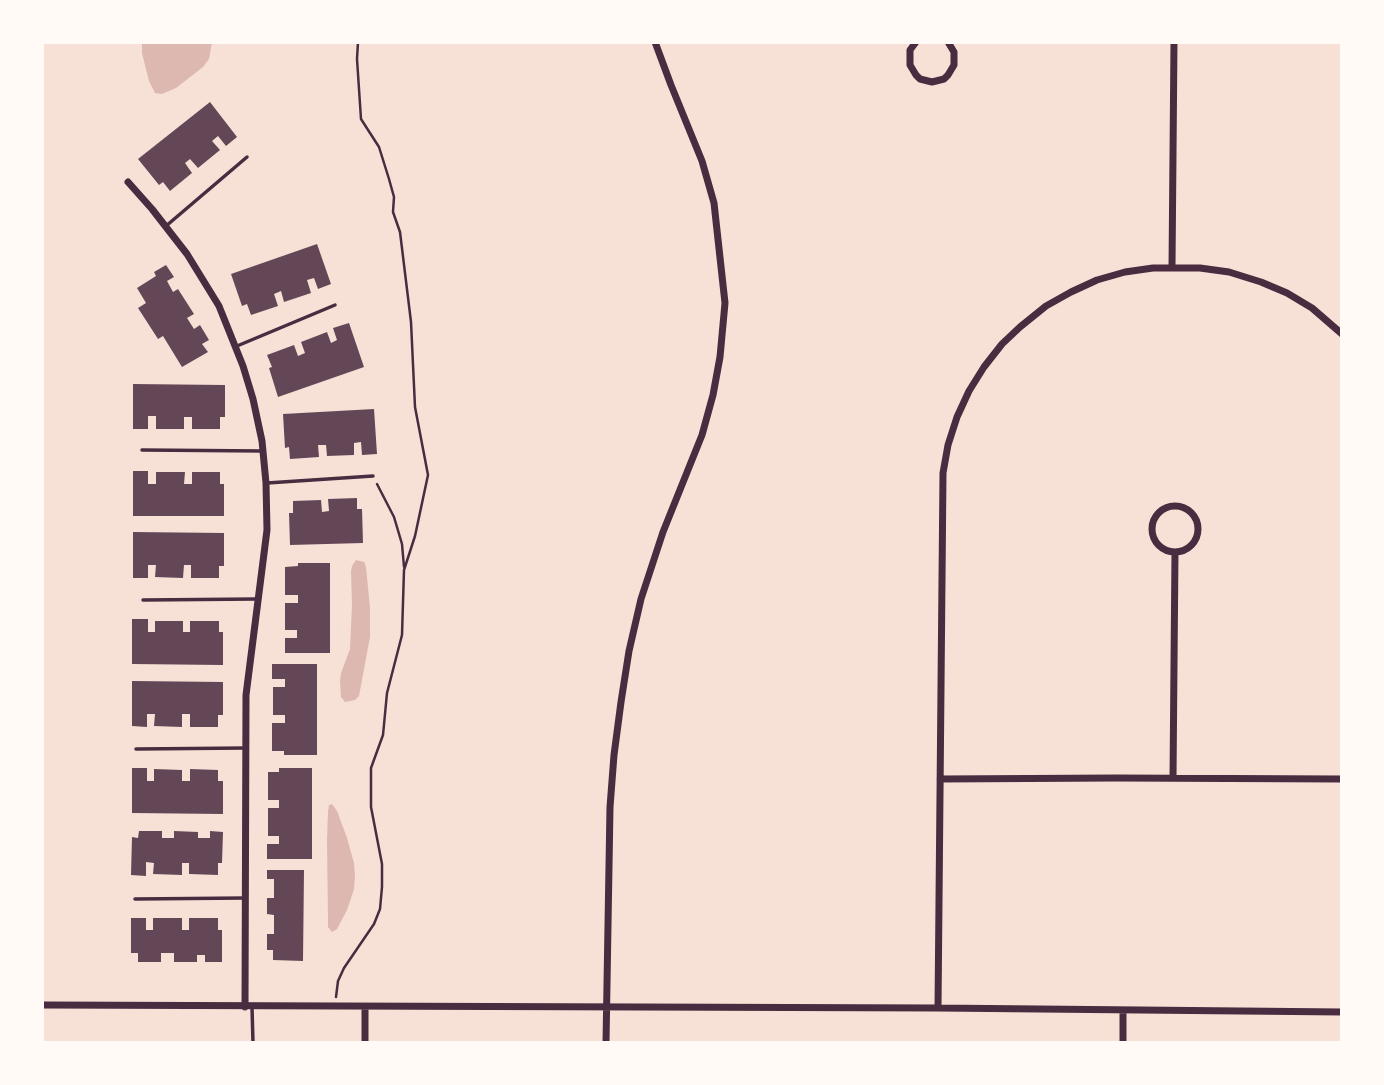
<!DOCTYPE html>
<html>
<head>
<meta charset="utf-8">
<style>
	body { margin:0 }
	#map { position:relative; width:1384px; height:1085px; overflow:hidden; background:#f7e1d7; font-family:"Exo 2",sans-serif }
	canvas { display:block }
	.frame { position:absolute; inset:0; border:44px solid #fffaf5; pointer-events:none }
</style>
</head>
<body>
<div id="map">
<canvas width="1384" height="1085"></canvas>
<div class="frame"></div>
</div>
<script>
const context = document.querySelector('canvas').getContext('2d');
context.lineJoin = 'round';
function paint(path, color) { context.fillStyle = color; context.fill(path, 'evenodd'); }
const poly = rows => new Path2D(rows.map(r => 'M' + r).join(''));
function strokePath(path, color, width, dash) { context.strokeStyle = color; context.lineWidth = width; context.lineCap = dash ? 'butt' : 'round'; context.setLineDash(dash || []); context.stroke(path); }
paint(poly([
	[142,42,212,42,209,59,203,67,176,88,162,94,155,93,149,81,142,53],
	[356,560,364,562,366,567,370,608,370,637,359,696,355,700,345,702,341,697,340,682,341,673,350,649,352,605,351,571,352,566],
	[332,804,337,811,347,838,354,863,355,876,354,889,347,910,337,929,332,932,328,927,328,921,327,841,328,811,329,805]
]), '#dcb8b0');
paint(poly([
	[210,102,237,137,226,146,218,136,212,141,220,150,198,168,190,159,185,163,192,173,170,191,163,182,159,185,138,159],
	[317,244,331,284,318,289,314,278,307,280,311,293,284,302,281,291,274,294,278,306,251,315,247,304,242,306,231,274],
	[166,265,174,277,167,281,173,292,178,289,194,314,187,318,194,329,200,325,209,340,202,344,208,352,182,367,163,336,158,339,138,308,146,303,137,288,156,276,154,272],
	[349,323,364,367,278,397,269,368,272,367,267,355,294,345,298,356,305,353,301,342,327,332,331,343,337,340,333,328],
	[133,384,225,385,225,417,220,417,220,429,192,429,192,417,184,417,184,429,156,429,156,416,148,416,148,429,133,429],
	[374,409,377,454,362,455,361,442,354,443,354,455,327,456,326,445,318,445,319,457,290,459,289,447,285,448,283,414],
	[133,471,148,471,148,484,156,484,156,472,185,472,184,484,192,484,192,472,220,472,220,484,224,484,224,516,133,516],
	[357,498,357,509,362,509,363,543,290,545,289,513,293,513,293,501,321,500,322,512,329,511,328,499],
	[133,532,224,533,224,566,219,566,219,578,191,578,191,565,184,565,183,578,155,577,156,565,148,565,148,578,133,578],
	[298,563,330,563,330,653,285,653,285,638,297,638,297,630,285,630,285,603,298,603,298,595,285,595,285,567,298,566],
	[132,619,148,619,148,632,155,632,155,621,183,621,183,632,190,632,190,621,219,621,219,632,223,632,223,665,132,664],
	[272,664,317,664,317,755,284,755,284,751,272,751,272,723,285,723,285,715,273,715,273,687,285,687,285,679,272,679],
	[132,681,223,682,223,715,218,715,218,727,190,727,190,714,182,714,182,727,154,726,155,714,147,714,147,727,132,726],
	[132,768,147,768,147,781,154,781,154,769,182,770,182,781,190,781,190,769,218,770,218,781,223,781,223,814,132,813],
	[279,768,312,768,312,859,267,859,267,844,279,844,279,836,268,836,268,808,279,808,279,800,268,800,268,772,279,772],
	[139,831,162,831,162,838,174,838,174,831,198,832,198,838,210,838,210,831,223,832,222,863,218,863,218,875,189,874,189,863,182,863,182,875,153,874,154,863,146,862,146,876,131,875,132,837,138,838],
	[267,870,304,870,303,961,273,960,273,950,267,950,267,934,274,934,274,915,267,914,267,898,274,898,274,879,267,879],
	[131,918,146,918,146,930,153,930,153,918,182,918,182,930,189,930,189,918,218,918,218,930,222,930,222,962,205,962,205,955,197,955,197,962,174,962,174,953,161,953,161,962,138,962,138,953,131,953]
]), '#644757');
strokePath(poly([
	[377,484,394,517,402,544,404,567],
	[336,997,338,981,344,968,374,924,380,909,382,887,382,864,371,807,371,768,383,735,387,693,402,635,404,570,415,536,428,475,415,407,411,322,400,232,393,212,394,197,389,179,379,147,361,119,357,59,358,42]
]), '#4a2c40', 2.5);
strokePath(poly([
	[166,226,247,157],
	[237,346,335,305],
	[142,450,263,451],
	[267,483,373,476],
	[143,600,257,599],
	[136,749,246,748],
	[135,899,245,898],
	[252,1007,253,1043]
]), '#4a2c40', 3.5);
strokePath(poly([
	[916,42,910,50,910,65,916,75,920,79,932,82,944,79,948,75,954,65,954,52,948,42],
	[128,182,152,209,187,254,219,306,243,366,253,399,262,441,266,483,267,530,246,695,245,1007],
	[1172,267,1174,42],
	'1152 529a23 23 0 1 1 46 0a23 23 0 1 1-46 0Z',
	[1173,778,1175,552],
	[940,779,1116,778,1342,779],
	[42,1005,938,1008,1342,1012],
	[365,1007,365,1043],
	[938,1008,943,473,948,445,957,417,969,391,984,367,1002,344,1020,327,1046,306,1071,292,1097,280,1125,272,1153,268,1200,268,1229,272,1261,282,1287,293,1312,308,1342,334],
	[606,1043,610,807,614,755,621,702,629,651,641,599,663,532,702,435,713,395,720,357,725,303,714,203,702,161,671,85,655,42],
	[1123,1043,1123,1010]
]), '#4a2c40', 7);
</script>
</body>
</html>
